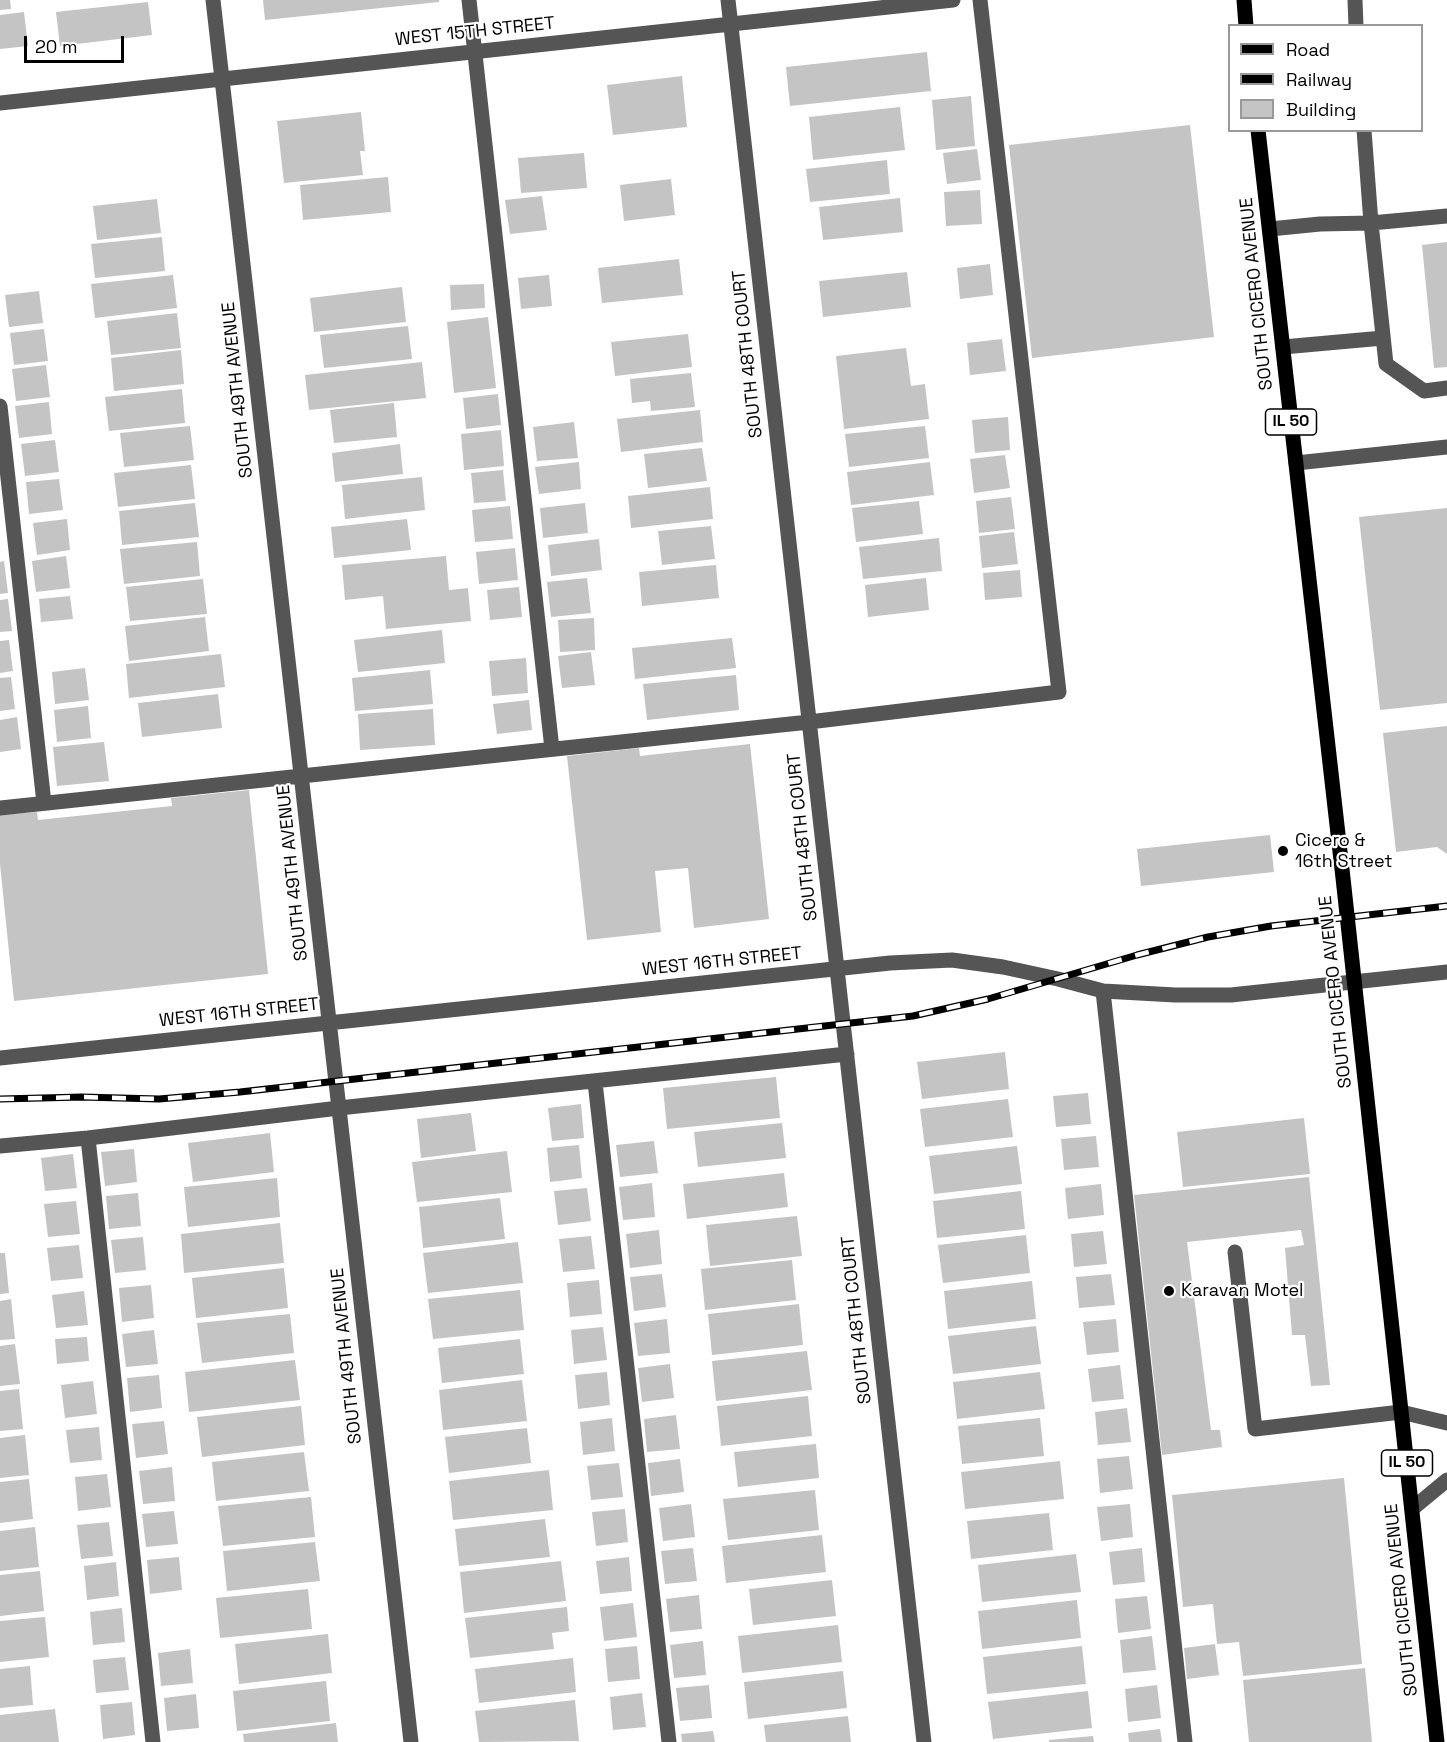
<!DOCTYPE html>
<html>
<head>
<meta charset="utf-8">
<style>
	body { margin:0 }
	#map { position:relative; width:1447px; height:1742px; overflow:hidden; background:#fff; font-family:"Space Grotesk",sans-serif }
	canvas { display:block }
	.legend { position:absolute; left:1228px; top:24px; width:195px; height:108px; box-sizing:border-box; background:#fff; border:2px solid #999; margin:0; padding:8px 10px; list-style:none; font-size:18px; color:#000 }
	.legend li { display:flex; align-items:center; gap:12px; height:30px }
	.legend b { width:30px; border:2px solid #999 }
	.scale { position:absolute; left:24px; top:36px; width:100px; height:27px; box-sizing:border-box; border:3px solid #000; border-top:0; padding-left:8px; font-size:18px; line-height:21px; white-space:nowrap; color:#000; -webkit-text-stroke:4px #fff; paint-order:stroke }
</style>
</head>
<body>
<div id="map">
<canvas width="1447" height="1742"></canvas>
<ul class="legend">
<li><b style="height:8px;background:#000"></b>Road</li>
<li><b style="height:8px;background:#000"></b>Railway</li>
<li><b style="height:16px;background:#c4c4c4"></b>Building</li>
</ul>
<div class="scale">20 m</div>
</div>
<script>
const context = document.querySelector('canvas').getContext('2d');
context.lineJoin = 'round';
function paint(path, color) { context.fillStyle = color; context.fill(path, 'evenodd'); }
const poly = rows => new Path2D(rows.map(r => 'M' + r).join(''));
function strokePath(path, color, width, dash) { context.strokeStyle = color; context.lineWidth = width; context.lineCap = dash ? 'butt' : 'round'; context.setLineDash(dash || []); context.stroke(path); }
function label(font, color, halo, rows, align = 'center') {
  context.font = font + ' "Space Grotesk",sans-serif'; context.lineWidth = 4.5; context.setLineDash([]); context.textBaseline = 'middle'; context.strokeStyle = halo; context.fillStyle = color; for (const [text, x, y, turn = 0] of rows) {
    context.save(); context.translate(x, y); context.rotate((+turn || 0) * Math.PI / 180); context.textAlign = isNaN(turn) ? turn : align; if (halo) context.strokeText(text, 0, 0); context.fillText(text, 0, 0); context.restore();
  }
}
paint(poly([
	[0,0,10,0,11,9,0,10],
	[263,0,439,0,439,2,265,20],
	[148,2,152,35,60,46,56,12],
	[24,12,28,46,0,49,0,15],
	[927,52,931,91,790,106,786,67],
	[682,76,687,127,613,135,607,85],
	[971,96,975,146,936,150,932,100],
	[900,107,905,150,813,160,809,117],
	[361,112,365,151,360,151,363,175,284,183,277,121],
	[1190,125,1214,337,1032,358,1009,145],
	[977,149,981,180,947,184,943,153],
	[584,153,587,188,521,193,518,158],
	[887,160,890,194,810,202,806,169],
	[388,177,391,212,303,220,300,185],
	[671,179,675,215,624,221,620,185],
	[980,190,982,224,946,226,944,192],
	[542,196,547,230,510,234,505,200],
	[900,198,903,232,823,240,819,207],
	[157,199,161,233,97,240,93,206],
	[162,237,165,271,95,278,91,244],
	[1447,242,1447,367,1434,368,1422,245],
	[679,259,683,295,602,303,598,268],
	[990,264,993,295,960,299,957,268],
	[907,272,911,307,823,317,819,281],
	[173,275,177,308,95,318,91,284],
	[549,275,552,306,521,309,518,278],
	[484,284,485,308,451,310,450,285],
	[402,287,406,322,314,332,310,298],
	[39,291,43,323,9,327,5,295],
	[177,313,181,348,111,355,107,321],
	[488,317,496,388,454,393,447,322],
	[408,326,412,359,324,368,320,335],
	[44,329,48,361,14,365,10,333],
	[688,334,692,367,615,376,611,342],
	[1002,339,1006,371,970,375,967,343],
	[906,348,911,386,925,384,929,419,844,429,836,356],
	[181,350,184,384,114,391,111,358],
	[422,362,426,398,309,410,305,375],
	[46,365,50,397,16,401,12,369],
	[691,373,695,407,651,411,650,401,632,403,630,379],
	[182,389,185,423,109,431,105,397],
	[498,394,501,425,466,429,463,398],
	[49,402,52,434,19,438,15,406],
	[394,403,397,437,334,443,330,410],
	[700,410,703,442,621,452,617,419],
	[1008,417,1010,450,975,453,972,420],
	[574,422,578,458,537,461,533,427],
	[190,426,194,460,124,467,120,433],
	[925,426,929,458,849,467,845,434],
	[501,430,504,466,464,470,461,434],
	[55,440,59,472,25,476,21,444],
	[400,444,403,474,335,482,332,453],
	[702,448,707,481,648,488,644,454],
	[1005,455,1010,488,974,493,970,459],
	[579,462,581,489,539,494,535,467],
	[930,462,934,495,851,505,847,472],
	[191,465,195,499,118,507,114,473],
	[503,470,506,501,474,503,471,473],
	[422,477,425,510,345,519,342,485],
	[59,479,63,510,29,514,26,482],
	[710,487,713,519,631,528,628,496],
	[1011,497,1015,529,979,533,976,501],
	[919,501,923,534,856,542,852,508],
	[195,503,199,537,122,545,119,511],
	[585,503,588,533,543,538,540,508],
	[510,506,513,539,475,542,472,510],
	[1447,508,1447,703,1380,710,1359,517],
	[67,519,70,550,37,555,33,523],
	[407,519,411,550,334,558,331,527],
	[711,526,715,559,662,565,658,531],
	[1014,532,1018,564,982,568,979,536],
	[939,538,942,571,863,579,859,547],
	[599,539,602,570,551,576,548,545],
	[197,542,200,576,124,584,120,549],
	[515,548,518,580,479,584,476,552],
	[66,556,70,588,36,592,32,561],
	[446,556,449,590,468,588,471,621,386,629,383,596,345,600,342,565],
	[4,561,8,593,0,594,0,562],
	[716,565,719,598,642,606,639,572],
	[1020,570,1022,597,985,600,983,573],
	[587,578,591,613,551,617,547,582],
	[926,578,929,610,868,617,865,585],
	[203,579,207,614,130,621,126,587],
	[519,587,522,617,490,620,487,590],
	[70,596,73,619,41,622,39,599],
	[8,599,12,631,0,632,0,600],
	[205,617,209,651,129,661,125,626],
	[594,618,595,650,560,652,558,620],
	[442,630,445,663,358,672,354,640],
	[732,638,736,668,635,679,632,648],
	[9,640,13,671,0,673,0,641],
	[591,652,595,685,562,688,558,656],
	[221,654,225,687,129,698,126,664],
	[526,658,528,693,492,696,489,661],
	[85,668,89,700,55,704,52,672],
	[430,670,433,704,355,711,352,678],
	[736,675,739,710,647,720,643,684],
	[11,677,15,709,0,711,0,678],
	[218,694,222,728,142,737,138,703],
	[529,700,532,730,497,734,493,704],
	[88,706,91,738,57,742,54,710],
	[433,709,435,745,360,750,358,714],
	[17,717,21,749,0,752,0,720],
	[1447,726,1447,854,1437,847,1396,852,1383,733],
	[104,742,109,781,57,786,53,747],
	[750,744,769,919,694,928,688,868,655,871,661,932,587,940,567,756,639,748,640,756],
	[249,790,268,974,14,1001,0,864,0,815,37,812,38,820,172,806,171,798],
	[1270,835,1274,872,1141,886,1137,849],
	[1005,1052,1009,1089,922,1099,917,1062],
	[776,1077,780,1118,667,1129,663,1088],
	[1088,1093,1091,1124,1056,1127,1053,1096],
	[1008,1099,1013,1137,925,1147,920,1109],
	[581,1104,584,1138,552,1141,548,1108],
	[471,1113,476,1151,421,1158,417,1119],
	[1304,1118,1310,1174,1183,1187,1177,1132],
	[782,1123,786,1158,698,1167,694,1132],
	[270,1133,274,1172,193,1182,188,1143],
	[1096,1136,1099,1167,1064,1170,1061,1139],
	[654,1141,658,1173,620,1177,616,1145],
	[579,1145,582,1178,550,1182,547,1148],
	[1017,1146,1022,1184,934,1194,929,1156],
	[134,1149,137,1182,105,1186,101,1152],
	[507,1151,512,1192,417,1202,412,1162],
	[73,1154,77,1188,45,1191,41,1158],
	[784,1173,788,1207,687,1219,683,1184],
	[1309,1177,1330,1385,1311,1386,1305,1335,1292,1335,1285,1248,1304,1245,1301,1230,1187,1242,1211,1430,1220,1430,1222,1447,1162,1455,1134,1195],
	[277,1178,280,1217,188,1227,184,1187],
	[652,1183,655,1217,623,1220,619,1187],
	[1101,1184,1104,1215,1068,1219,1065,1188],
	[587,1188,591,1221,558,1225,554,1191],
	[1021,1191,1025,1229,937,1238,933,1201],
	[138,1193,141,1226,109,1229,106,1196],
	[500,1198,505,1239,423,1248,419,1207],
	[76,1201,80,1234,48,1237,44,1204],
	[797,1216,802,1256,710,1266,706,1225],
	[280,1223,284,1263,184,1273,181,1234],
	[659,1230,662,1264,630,1268,626,1234],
	[1103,1231,1107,1264,1074,1267,1071,1234],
	[1026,1235,1030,1273,943,1283,938,1245],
	[591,1236,595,1269,563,1272,559,1239],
	[143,1237,146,1270,115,1273,111,1240],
	[518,1242,523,1283,428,1293,423,1253],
	[79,1245,83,1278,51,1281,47,1248],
	[0,1253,5,1253,9,1293,0,1294],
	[792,1260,796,1300,705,1310,701,1269],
	[284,1268,288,1308,196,1318,192,1278],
	[662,1274,666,1307,634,1311,630,1277],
	[1111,1274,1115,1305,1079,1308,1076,1277],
	[599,1280,602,1314,570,1317,567,1283],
	[1032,1281,1036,1319,948,1329,944,1291],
	[151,1285,154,1318,122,1322,119,1288],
	[520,1290,524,1330,433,1339,428,1299],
	[84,1291,88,1325,56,1328,52,1295],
	[11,1299,15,1339,0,1340,0,1301],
	[799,1304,803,1345,712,1355,708,1314],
	[290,1314,294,1353,202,1363,197,1323],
	[667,1319,670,1353,638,1356,634,1323],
	[1116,1319,1119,1352,1087,1355,1083,1322],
	[1036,1326,1041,1364,953,1374,948,1336],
	[603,1327,607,1360,574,1364,571,1330],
	[154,1330,158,1364,126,1367,122,1334],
	[87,1337,89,1361,57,1364,55,1339],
	[520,1339,524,1374,442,1383,438,1348],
	[15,1344,20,1384,0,1386,0,1346],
	[807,1351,812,1390,716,1401,712,1361],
	[295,1360,300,1400,189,1412,185,1372],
	[670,1364,674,1398,642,1402,638,1368],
	[1120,1365,1124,1399,1092,1402,1088,1369],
	[607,1372,610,1405,578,1409,575,1375],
	[1040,1372,1045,1409,957,1419,953,1382],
	[159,1375,162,1408,130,1412,127,1378],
	[522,1380,527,1421,443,1430,439,1390],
	[93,1381,97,1414,65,1418,61,1385],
	[19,1389,23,1429,0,1431,0,1391],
	[808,1396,812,1436,721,1446,717,1406],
	[301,1406,305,1445,202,1457,197,1417],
	[1127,1408,1131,1442,1098,1445,1095,1412],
	[676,1415,680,1449,647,1452,644,1419],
	[612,1418,615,1451,583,1455,580,1422],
	[1040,1418,1044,1456,962,1464,958,1426],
	[164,1421,168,1454,136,1458,132,1424],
	[99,1427,102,1460,70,1463,66,1430],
	[527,1428,531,1463,449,1473,445,1437],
	[25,1435,29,1475,0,1478,0,1438],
	[816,1444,819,1478,738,1487,734,1452],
	[304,1452,309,1491,216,1501,212,1462],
	[1129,1456,1133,1489,1100,1493,1097,1459],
	[680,1459,684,1492,651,1496,648,1463],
	[1060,1461,1064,1499,965,1509,961,1472],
	[619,1463,623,1497,591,1500,587,1466],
	[172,1467,175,1501,143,1504,139,1471],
	[549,1470,553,1510,453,1520,449,1481],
	[107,1474,111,1507,78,1511,75,1477],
	[1344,1478,1362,1664,1243,1676,1239,1642,1217,1644,1213,1604,1183,1607,1172,1495],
	[29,1479,33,1519,0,1523,0,1482],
	[815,1490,819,1530,728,1540,723,1499],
	[311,1497,315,1537,223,1546,218,1506],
	[691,1504,695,1537,663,1541,659,1508],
	[1130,1504,1133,1537,1101,1541,1097,1507],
	[625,1509,628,1542,596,1546,592,1512],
	[174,1511,178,1544,146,1547,142,1514],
	[1049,1513,1053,1550,971,1559,967,1521],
	[545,1519,550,1557,459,1566,455,1529],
	[109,1522,113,1556,81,1559,77,1525],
	[35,1527,39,1567,0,1571,0,1531],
	[822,1535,826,1572,726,1583,722,1546],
	[315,1542,320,1581,227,1591,223,1551],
	[693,1548,697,1581,665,1584,661,1551],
	[1142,1548,1145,1582,1113,1585,1109,1552],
	[1076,1554,1081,1592,982,1602,978,1565],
	[179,1557,182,1590,150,1594,147,1560],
	[629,1557,632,1591,600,1594,596,1561],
	[561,1561,566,1601,464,1613,460,1572],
	[116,1562,119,1596,87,1600,84,1566],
	[40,1571,44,1611,0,1616,0,1575],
	[832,1580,836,1616,753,1625,749,1589],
	[308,1589,312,1629,220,1638,216,1598],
	[699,1595,702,1629,670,1632,666,1599],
	[1147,1596,1151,1629,1118,1633,1115,1599],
	[1077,1600,1081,1638,982,1649,978,1611],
	[633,1603,637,1637,604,1641,600,1607],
	[567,1607,569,1631,552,1633,554,1649,470,1658,465,1618],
	[122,1608,125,1642,93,1645,90,1612],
	[45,1617,49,1657,0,1662,0,1621],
	[838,1625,842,1662,742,1673,738,1636],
	[328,1634,332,1673,239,1684,235,1644],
	[1152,1636,1156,1670,1123,1673,1120,1640],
	[703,1641,706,1675,674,1678,670,1645],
	[1215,1644,1219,1675,1187,1679,1184,1648],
	[637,1646,640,1679,608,1682,605,1649],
	[1082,1646,1086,1684,987,1694,983,1657],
	[190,1649,193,1683,161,1686,158,1653],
	[125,1657,129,1690,96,1693,93,1660],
	[573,1658,576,1692,479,1703,475,1669],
	[30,1666,33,1705,0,1708,0,1669],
	[1365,1668,1372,1742,1249,1742,1243,1680],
	[843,1671,847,1708,748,1719,744,1682],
	[326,1681,330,1721,237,1731,233,1691],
	[709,1685,712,1718,680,1721,676,1688],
	[1157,1685,1161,1718,1128,1722,1125,1689],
	[1088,1691,1092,1728,993,1739,988,1702],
	[642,1693,646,1727,613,1730,610,1697],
	[196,1694,199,1728,167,1731,164,1698],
	[575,1700,579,1741,479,1742,475,1711],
	[132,1702,135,1735,103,1739,100,1705],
	[55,1709,59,1742,0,1742,0,1715],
	[848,1716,851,1742,766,1742,764,1725],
	[336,1723,338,1742,244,1742,243,1734],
	[1160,1729,1162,1742,1129,1742,1128,1733],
	[713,1731,715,1742,682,1742,681,1734],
	[1093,1736,1094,1742,1049,1742,1049,1740]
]), '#c4c4c4');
strokePath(poly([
	[213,0,411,1742],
	[469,0,552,749],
	[728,0,924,1742],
	[1355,0,1356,26],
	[0,103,953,0],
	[1447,216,1371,223,1386,364,1424,391,1447,388],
	[1270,229,1320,224,1371,223,1364,130],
	[1283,347,1383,338],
	[0,406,44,803],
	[1296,463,1447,447],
	[0,808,809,722,1059,692,980,0],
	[1103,991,1185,1742],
	[0,1058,890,963,952,960,1003,967,1058,979,1103,991,1175,995,1231,995,1447,972],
	[595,1082,669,1742],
	[88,1138,153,1742],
	[0,1146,88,1138,339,1108,847,1054],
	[1235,1252,1255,1429,1401,1412,1447,1423],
	[1412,1509,1447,1480]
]), '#555', 15);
strokePath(poly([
	[1244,0,1246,26],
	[1258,130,1343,878,1437,1742]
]), '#000', 15);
const rail = poly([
	[0,1099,82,1097,159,1099,240,1092,913,1016,988,999,1137,955,1208,937,1271,926,1447,906]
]);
strokePath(rail, '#000', 7);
strokePath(rail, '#fff', 4.5, [14]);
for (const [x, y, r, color] of [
	[1283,851,6,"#000"],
	[1169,1291,6,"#000"]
]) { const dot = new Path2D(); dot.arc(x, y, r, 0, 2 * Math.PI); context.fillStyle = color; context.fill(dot); strokePath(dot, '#fff', 2); }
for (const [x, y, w] of [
	[1291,422,51],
	[1407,1463,51]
]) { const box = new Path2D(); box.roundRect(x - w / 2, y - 13, w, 26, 4.5); context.fillStyle = '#fff'; context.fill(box); strokePath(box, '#000', 1.5); }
label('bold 16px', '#000', null, [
	["IL 50",1291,422],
	["IL 50",1407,1463]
]);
label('18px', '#000', '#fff', [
	["WEST 15TH STREET",475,32,-6],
	["SOUTH CICERO AVENUE",1257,294,-96],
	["SOUTH 48TH COURT",748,354,-96],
	["SOUTH 49TH AVENUE",238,390,-96],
	["SOUTH 48TH COURT",803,837,-96],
	["SOUTH 49TH AVENUE",293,873,-96],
	["WEST 16TH STREET",722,962,-6],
	["SOUTH CICERO AVENUE",1336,992,-96],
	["WEST 16TH STREET",239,1013,-6],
	["SOUTH 48TH COURT",857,1320,-96],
	["SOUTH 49TH AVENUE",347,1356,-96],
	["SOUTH CICERO AVENUE",1402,1600,-96]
]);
label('18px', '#000', '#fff', [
	["Cicero &",1295,841],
	["16th Street",1295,862],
	["Karavan Motel",1181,1291]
], 'left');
</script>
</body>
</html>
